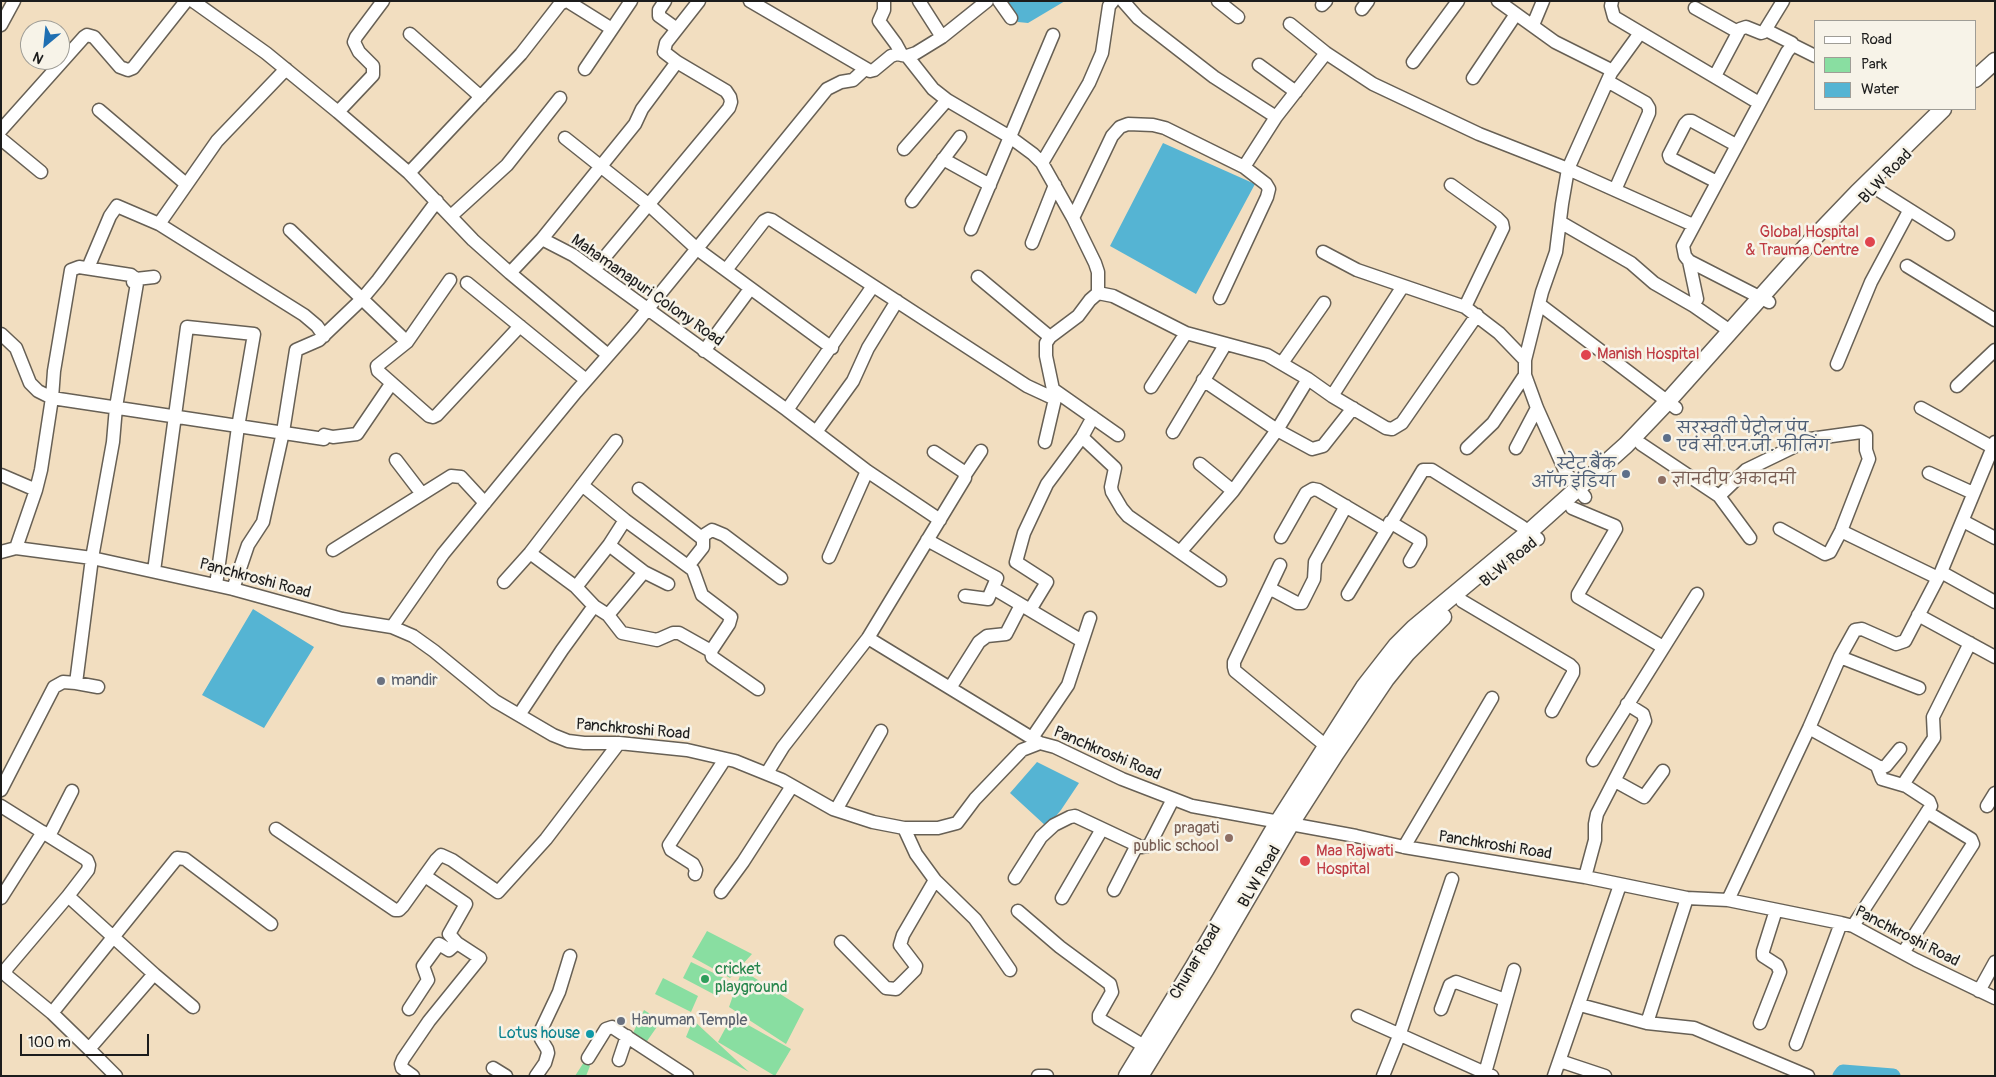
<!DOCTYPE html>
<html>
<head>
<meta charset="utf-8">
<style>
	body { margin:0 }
	#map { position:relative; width:1996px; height:1077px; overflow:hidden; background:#f2dec0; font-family:Pangolin,sans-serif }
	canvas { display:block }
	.frame { position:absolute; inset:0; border:2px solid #1c1c1c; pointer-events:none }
	.legend { position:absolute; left:1814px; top:20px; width:162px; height:90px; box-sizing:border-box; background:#f7f3e8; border:1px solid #9f9d96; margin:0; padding:6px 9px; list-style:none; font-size:15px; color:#1c1c1c }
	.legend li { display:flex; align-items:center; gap:10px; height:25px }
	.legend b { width:25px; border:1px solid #9f9d96 }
	.north { position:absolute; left:20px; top:20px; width:50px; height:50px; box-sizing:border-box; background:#f7f3e8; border:1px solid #9f9d96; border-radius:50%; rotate:208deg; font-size:14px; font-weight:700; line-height:20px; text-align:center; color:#1c1c1c }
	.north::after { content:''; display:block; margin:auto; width:18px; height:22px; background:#1f6fb2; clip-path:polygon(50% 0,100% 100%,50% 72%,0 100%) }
	.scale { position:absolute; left:20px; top:1034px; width:129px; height:22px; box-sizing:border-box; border:2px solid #1c1c1c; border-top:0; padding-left:6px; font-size:15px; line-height:18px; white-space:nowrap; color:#1c1c1c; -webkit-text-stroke:4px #f7f3e8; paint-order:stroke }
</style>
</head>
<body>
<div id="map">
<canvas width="1996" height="1077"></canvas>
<div class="frame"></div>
<ul class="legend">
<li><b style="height:6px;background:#fff"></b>Road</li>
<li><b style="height:14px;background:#89dea1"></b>Park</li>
<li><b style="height:14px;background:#55b4d3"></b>Water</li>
</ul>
<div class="north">N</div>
<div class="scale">100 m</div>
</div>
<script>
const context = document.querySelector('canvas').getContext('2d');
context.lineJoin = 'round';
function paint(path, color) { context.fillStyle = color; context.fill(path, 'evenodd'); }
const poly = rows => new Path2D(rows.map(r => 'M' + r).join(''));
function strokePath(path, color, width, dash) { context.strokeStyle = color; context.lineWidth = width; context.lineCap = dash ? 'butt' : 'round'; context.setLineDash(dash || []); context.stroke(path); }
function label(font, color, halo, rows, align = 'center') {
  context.font = font + ' Pangolin,"Playpen Sans Deva",sans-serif'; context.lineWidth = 5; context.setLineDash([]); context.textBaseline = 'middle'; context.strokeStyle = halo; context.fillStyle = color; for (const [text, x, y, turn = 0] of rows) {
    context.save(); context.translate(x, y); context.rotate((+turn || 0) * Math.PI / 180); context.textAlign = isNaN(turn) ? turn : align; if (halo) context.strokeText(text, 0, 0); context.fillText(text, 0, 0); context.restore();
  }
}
paint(poly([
	[707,931,752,954,730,978,692,957],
	[691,962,728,980,719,997,683,978],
	[742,970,804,1009,786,1044,729,1007],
	[663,978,698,996,691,1012,655,994],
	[644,1010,661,1021,645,1044,632,1035],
	[732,1016,791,1049,775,1076,718,1042],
	[693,1020,749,1072,686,1037],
	[584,1062,590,1066,586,1076,575,1076]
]), '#89dea1');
paint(poly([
	[1001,1,1065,1,1028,23,1018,22],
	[1163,143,1255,184,1196,294,1110,246],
	[253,609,314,647,264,728,202,695],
	[1037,762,1079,783,1061,810,1047,827,1010,793]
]), '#55b4d3');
strokePath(poly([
	[1840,1076,1843,1072,1893,1076]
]), '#55b4d3', 15);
const minor = poly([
	[193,1,266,53,338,112,409,173,473,240,510,273,542,239,573,255,787,410,867,471,940,520],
	[567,1,612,29],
	[665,1,659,10,659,16,677,29],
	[750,1,870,71,874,70,891,56,897,54,907,56,916,53,942,37,987,1],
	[884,1,884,10,879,21,896,44,902,55],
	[919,1,942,37],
	[999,1,1011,18],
	[1123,1,1138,18,1214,77,1276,117],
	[1218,1,1238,17],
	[1498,1,1555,42,1609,69,1611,73,1568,169,1562,204,1556,252,1542,292,1525,360,1525,375,1537,408,1566,473,1585,497],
	[1612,1,1611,6,1614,17,1759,103],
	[1322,5,1326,1],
	[1695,8,1738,32],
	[1362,9,1368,1],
	[1290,24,1326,53,1373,84,1479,134,1568,169,1693,225],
	[1,25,14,1],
	[1533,25,1543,1],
	[1766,30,1792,43],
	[410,34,481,97],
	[907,56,933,89,947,100,1010,137,1033,154,1042,163,1073,218,1095,263,1098,272,1098,293],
	[1413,62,1458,1],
	[1259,65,1296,92],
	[585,69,631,1],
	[1611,73,1640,33],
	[1715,76,1740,29,1746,27,1761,33,1764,32,1783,1],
	[1473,78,1516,14],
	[1609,82,1646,103,1649,108,1649,113,1615,190],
	[99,110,186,184],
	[338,112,373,75,373,66,359,52,354,42,356,37,383,1],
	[1,130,84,37,87,35,94,37,120,67,128,70,133,68,186,1],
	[565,138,648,204,697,249,832,348],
	[1,139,41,172],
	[904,149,947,100],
	[943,159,990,185],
	[1042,163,1089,83,1102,53,1109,6,1113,1],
	[1244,167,1276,117,1326,53],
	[409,173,521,54,560,4,566,1],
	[1717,182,1670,158,1669,155,1685,124,1688,121,1692,121,1736,145],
	[1451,185,1497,218,1502,223,1503,228,1465,307],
	[1875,188,1948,234],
	[912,201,960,137],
	[451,216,507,165,560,98],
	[1073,218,1112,136,1120,127,1128,124,1153,125,1165,128,1244,167,1266,184,1269,189,1267,197,1220,298],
	[1560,222,1631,263,1654,283,1694,306,1730,331],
	[159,224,304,315,317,326,324,336],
	[971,229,1053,35],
	[290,230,407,342,450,280],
	[542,239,635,124,642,109,677,62],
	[1032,243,1055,185],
	[1323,252,1357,270,1465,307,1499,333,1525,360],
	[1689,261,1697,299],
	[1907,266,1995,320],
	[88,268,110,216,117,206,159,224,217,141,286,69],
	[594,270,729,108,731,102,730,97,726,91,677,62,664,52,666,43,699,1],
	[726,270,764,221,768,219,772,220,1027,386,1055,399],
	[510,273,608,355],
	[978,277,1050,337],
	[133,282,136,279,154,277],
	[467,283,586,380],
	[1769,302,1689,261,1685,256,1683,246,1787,52,1792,46,1795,46,1815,56],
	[1539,304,1676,408],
	[1,334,16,348,30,383,38,391,52,398,324,439],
	[407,342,377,366,378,371,429,416,433,417,437,415,520,326],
	[704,351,750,289],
	[1282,363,1324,303],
	[1837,364,1871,282,1909,211],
	[1203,380,1277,430,1312,449,1323,446,1353,408],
	[1957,386,1995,350],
	[1151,387,1186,333],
	[1054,390,1118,435],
	[1332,396,1403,286],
	[1921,408,1992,447],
	[787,410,873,286],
	[816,432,853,381,868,348,897,301],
	[1173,432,1225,345],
	[324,435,333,437,357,434,391,384],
	[1082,437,1115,468,1111,487,1112,492,1122,509,1128,516,1220,580],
	[1045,442,1055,399,1046,356,1046,343,1050,337,1078,316,1090,300,1098,293,1113,296,1186,333,1267,355,1308,379,1332,396,1386,428,1392,429,1402,423,1477,315],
	[1641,444,1719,496,1750,538],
	[1467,448,1493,423,1525,375],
	[1516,448,1537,408],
	[396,460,422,494],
	[1200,464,1233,491],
	[1929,473,1973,493],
	[1,475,36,490],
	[965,475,981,451],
	[582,485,625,520,693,570,702,595,731,617,729,624,711,651,712,657,758,689],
	[639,489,703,539,703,547,688,566],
	[1719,496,1746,470,1810,439,1861,432,1866,435,1866,450,1869,459,1841,531,1830,552,1825,554,1780,529],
	[1572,508,1615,526,1616,529,1578,594,1578,597,1663,647],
	[1963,521,1995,538],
	[1390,522,1420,540,1420,544,1410,561],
	[1841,531,1938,578],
	[701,537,712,530,724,535,781,578],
	[1281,537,1306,493,1313,489,1318,490,1386,530],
	[927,540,997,578,988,599,965,596],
	[609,545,644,572,668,584],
	[333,550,451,476,461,477,485,503],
	[1,552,16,548,92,558,233,589,342,619,392,627,413,636,434,651,495,701,553,735,568,741,584,743,619,743,687,750,735,761,782,780,833,809,873,822,904,828,938,828,957,823,975,799,1022,750,1040,743,1055,747,1122,779,1192,806,1356,836,1404,847,1585,877,1687,898,1728,900,1841,923,1853,926,1916,960,1995,998],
	[1180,552,1233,491,1277,430,1308,379],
	[530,553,576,587,594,606,608,615,622,633,657,640,673,633,679,633,711,651],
	[829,557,867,471],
	[1280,565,1234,662,1234,667,1235,671,1326,746],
	[154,571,187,327,254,334,238,427,216,585],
	[1941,572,1995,602],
	[504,582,530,553,616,441],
	[576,587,609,545,625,520],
	[993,588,1082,641],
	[1269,588,1297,603,1302,603,1314,579,1315,562,1346,506],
	[233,589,248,545,263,522,283,432,296,350,319,340,362,299,378,280,437,201],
	[1348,594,1423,470,1432,470,1521,526,1538,539],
	[1462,601,1570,665,1573,668,1573,673,1552,711],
	[1030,610,1047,582,1016,562,1024,533,1047,484,1082,437,1093,417],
	[608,615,644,572],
	[1918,615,1995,657],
	[392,627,443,554,576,392,633,327,827,89,841,82,853,80,865,69],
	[868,638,1040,743],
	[1840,657,1919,688],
	[76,683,98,687],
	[950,688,979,642,987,636,1006,634,1021,605],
	[519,715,562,650,594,606],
	[1809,728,1881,768,1886,766,1900,749],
	[1032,738,1068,685,1090,618],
	[1593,760,1697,594],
	[1877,766,1882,779,1906,786],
	[767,773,783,747,868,638,965,478,964,472,934,452],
	[1615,781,1644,797,1663,771],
	[1,790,54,687,63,682,76,683,92,558,113,442,116,407,137,283,136,279,131,275,79,267,71,270,54,371,52,398,41,470,36,490,16,548],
	[1,806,87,860,89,865,88,870,68,896,154,974,89,1049,116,1076],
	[1987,806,1995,793],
	[836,810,881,731],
	[904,828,916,854,935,880,975,919,1010,970],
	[276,829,395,910,399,910,403,906,436,860,441,855,452,860,498,892,546,839,619,743],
	[49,836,72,791],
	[1404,847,1492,698],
	[695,874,696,870,693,864,671,850,669,845,725,759],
	[1585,877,1595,840,1595,824,1597,814,1645,721,1643,714,1627,704],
	[1015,878,1041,837,1054,825,1070,817,1075,816,1141,847,1147,846,1150,844,1173,799],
	[1114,890,1137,845],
	[721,892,743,862,792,786],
	[68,896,7,968,6,972,7,976,52,1013,89,1049],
	[1,898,43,832],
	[1062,898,1102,829],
	[1728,900,1809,728,1840,657,1855,630,1862,629,1896,644,1905,641,1941,572,1995,442],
	[1018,911,1060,947,1110,984,1112,992,1099,1015,1099,1019,1144,1046,1153,1049],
	[1853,926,1931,806,1929,801,1906,786,1904,783,1934,738,1933,717,1970,643],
	[841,942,886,988,896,989,915,970,916,966,900,945,903,935,935,880],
	[1903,953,1973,844,1971,839,1927,812],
	[154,974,193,1007],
	[1979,991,1995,962],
	[1580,1005,1647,1023,1694,1028,1808,1076],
	[409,1009,428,980,423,966,439,944,449,950,457,943],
	[1441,1009,1450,985,1456,982,1505,1000],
	[52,1013,177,858,185,859,271,924],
	[1358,1016,1492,1076],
	[1647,1023,1687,898],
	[1760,1023,1780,972,1777,965,1763,956,1763,951,1776,910],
	[1796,1044,1841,923],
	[588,1058,606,1029,612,1027,687,1076],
	[619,1060,627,1036],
	[1560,1061,1605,1076],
	[493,1068,506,1076],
	[1485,1073,1514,970],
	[413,1076,402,1068,401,1064,403,1059,429,1021,480,958,457,943,449,934,466,904,425,876],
	[536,1076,545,1063,548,1053,547,1049,541,1039,541,1030,559,992,570,956],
	[1038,1076,1047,1076],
	[1383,1076,1399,1036,1452,879],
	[1554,1076,1620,885]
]);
const major = poly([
	[1975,79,1995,61],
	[1127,1076,1194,966,1278,822,1364,687,1396,646,1414,628,1529,532,1626,445,1668,401,1810,242,1857,193,1943,109],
	[1140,1076,1206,969,1290,825,1336,753,1386,679,1407,653,1443,617]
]);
strokePath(minor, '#676055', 15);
strokePath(major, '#676055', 19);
strokePath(minor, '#fff', 12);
strokePath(major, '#fff', 16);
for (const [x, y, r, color] of [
	[1870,242,6,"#e0444e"],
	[1586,355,6,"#e0444e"],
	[1667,438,5,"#5c6f8a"],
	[1626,474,5,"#5c6f8a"],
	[1662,480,5,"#8d6e63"],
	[381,681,5,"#6b7280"],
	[1229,838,5,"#8d6e63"],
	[1305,861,6,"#e0444e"],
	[705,979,5,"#2e9e5b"],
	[621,1021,5,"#6b7280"],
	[590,1034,5,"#0f9aa8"]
]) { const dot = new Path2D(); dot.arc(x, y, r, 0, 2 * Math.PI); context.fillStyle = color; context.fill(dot); strokePath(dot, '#f7f3e8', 2); }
label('16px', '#1c1c1c', '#f7f3e8', [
	["BLW Road",1886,177,-46],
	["Mahamanapuri Colony Road",647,291,35],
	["BLW Road",1509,563,-39],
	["Panchkroshi Road",255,579,15],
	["Panchkroshi Road",633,730,5],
	["Panchkroshi Road",1107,754,23],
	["Panchkroshi Road",1495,846,9],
	["BLW Road",1260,877,-60],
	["Panchkroshi Road",1907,937,27],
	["Chunar Road",1196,962,-59]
]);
label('16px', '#be3a42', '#f7f3e8', [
	["Global Hospital",1859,233,"right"],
	["& Trauma Centre",1859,251,"right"],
	["Manish Hospital",1597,355],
	["Maa Rajwati",1316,852],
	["Hospital",1316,870]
], 'left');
label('16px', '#4e5e75', '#f7f3e8', [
	["सरस्वती पेट्रोल पंप",1677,429],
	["एवं सी.एन.जी. फीलिंग",1677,447],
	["स्टेट बैंक",1616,465,"right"],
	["ऑफ इंडिया",1616,483,"right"]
], 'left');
label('16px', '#785e54', '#f7f3e8', [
	["ज्ञानदीप अकादमी",1672,480],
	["pragati",1219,829,"right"],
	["public school",1219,847,"right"]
], 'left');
label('16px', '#5b616d', '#f7f3e8', [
	["mandir",391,681],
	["Hanuman Temple",631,1021]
], 'left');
label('16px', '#27864d', '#f7f3e8', [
	["cricket",715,970],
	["playground",715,988]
], 'left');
label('16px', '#0d838f', '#f7f3e8', [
	["Lotus house",580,1034]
], 'right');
</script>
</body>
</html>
